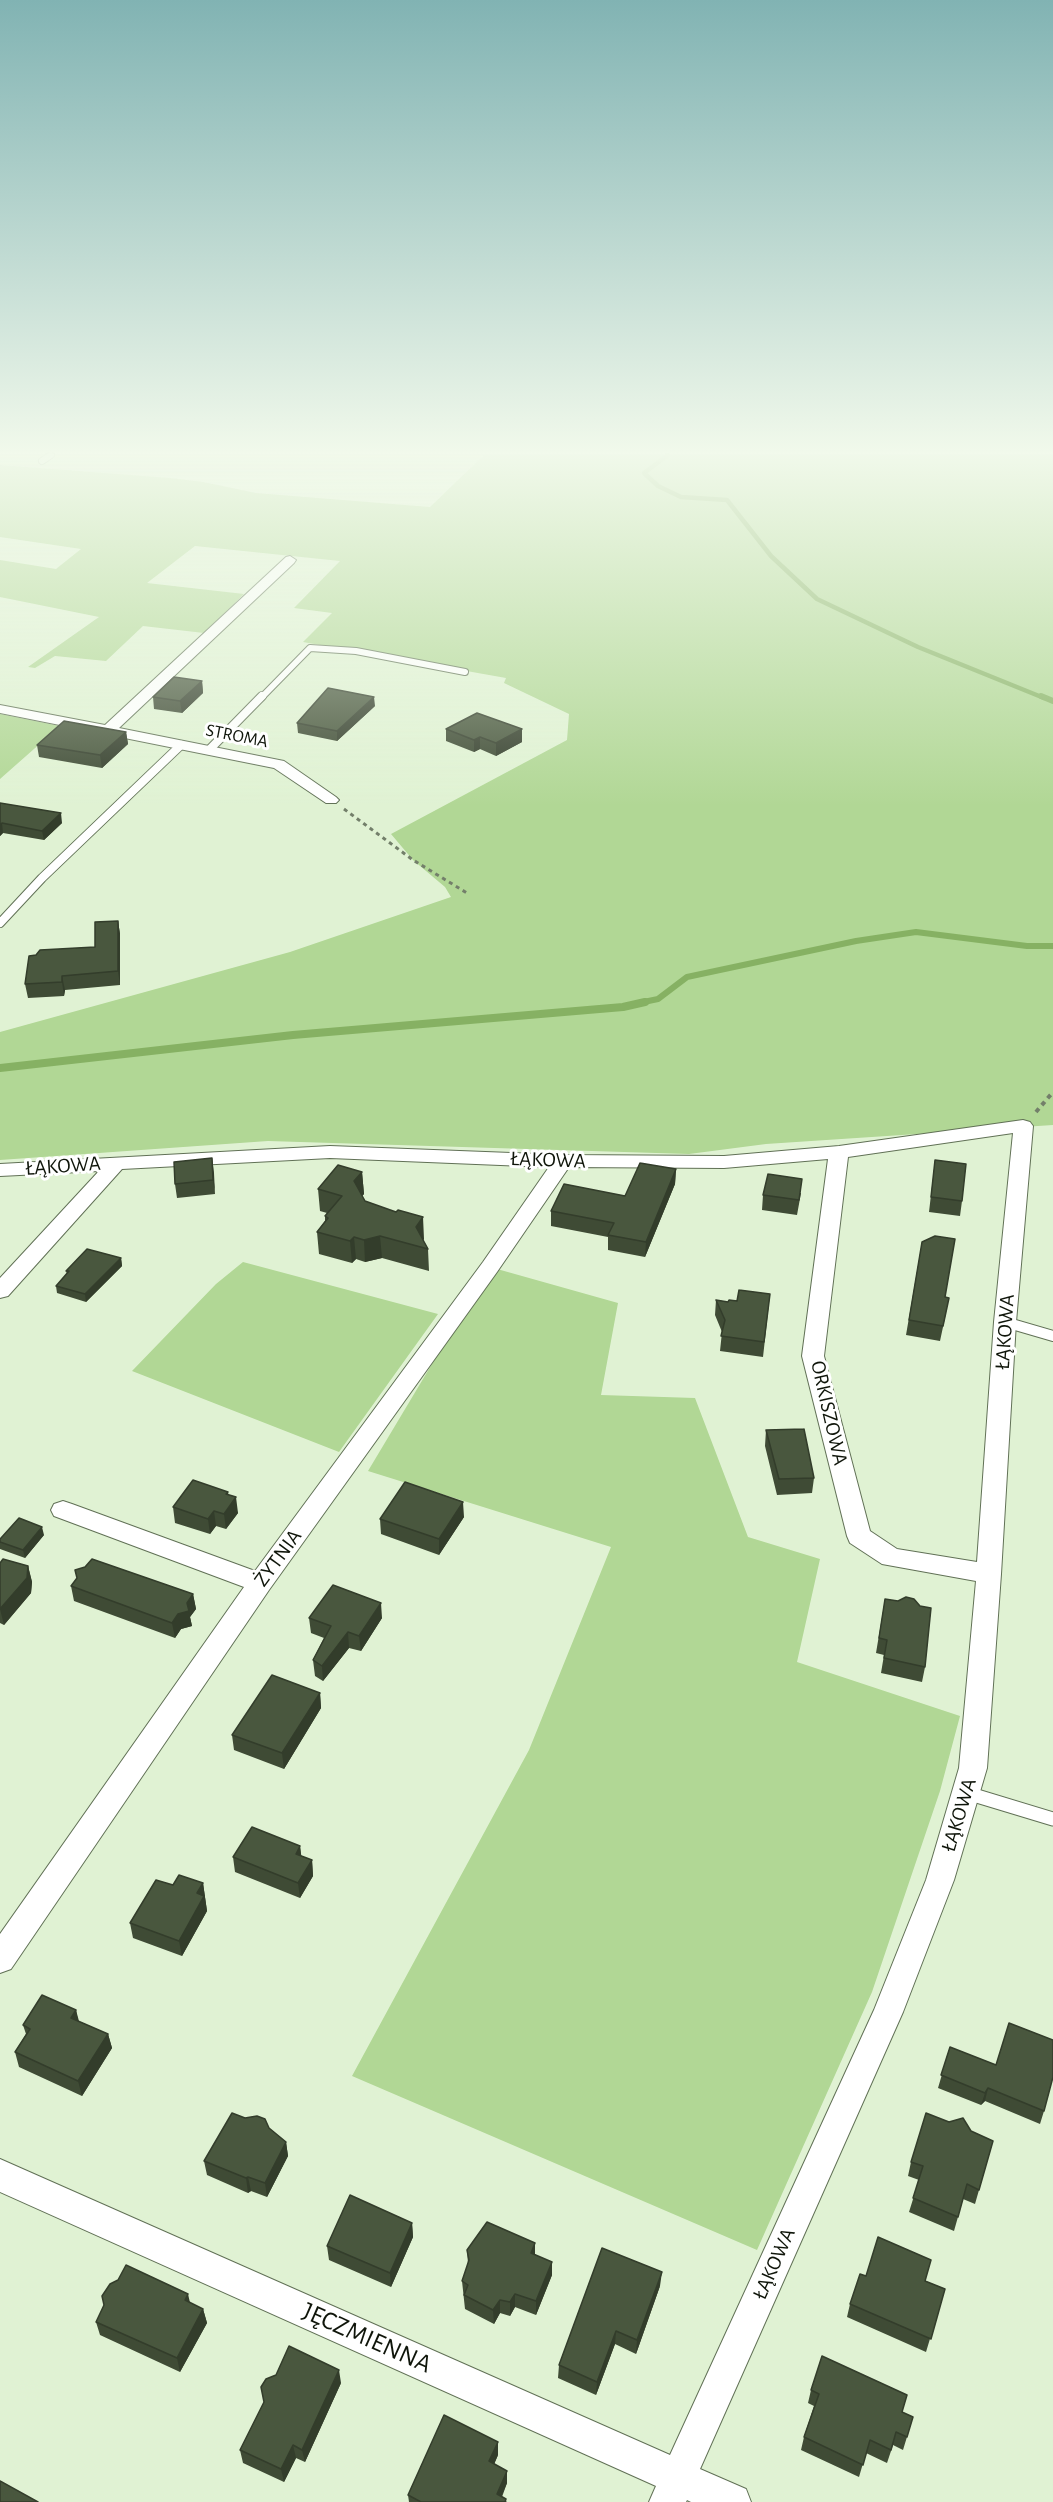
<!DOCTYPE html>
<html>
<head>
<meta charset="utf-8">
<style>
	body { margin:0 }
	canvas { display:block; background:#e0f2d3 }
</style>
</head>
<body>
<canvas width="1053" height="2502"></canvas>
<script>
const context = document.querySelector('canvas').getContext('2d');
context.lineJoin = 'round';
function paint(path, color) { context.fillStyle = color; context.fill(path, 'evenodd'); }
const poly = rows => new Path2D(rows.map(r => 'M' + r).join(''));
function strokePath(path, color, width, dash) { context.strokeStyle = color; context.lineWidth = width; context.lineCap = dash ? 'butt' : 'round'; context.setLineDash(dash || []); context.stroke(path); }
function label(font, color, halo, rows, align = 'center') {
  context.font = font + ' "Alegreya Sans",sans-serif'; context.lineWidth = 6; context.setLineDash([]); context.textBaseline = 'middle'; context.strokeStyle = halo; context.fillStyle = color; for (const [text, x, y, turn = 0] of rows) {
    context.save(); context.translate(x, y); context.rotate((+turn || 0) * Math.PI / 180); context.textAlign = isNaN(turn) ? turn : align; if (halo) context.strokeText(text, 0, 0); context.fillText(text, 0, 0); context.restore();
  }
}
paint(poly([
	[484,455,1053,455,1053,1125,766,1144,689,1154,268,1141,0,1160,0,1032,290,952,451,897,445,887,413,860,391,834,567,740,569,714,504,683,506,678,303,642,332,613,294,608,340,561,195,546,147,583,244,594,204,633,143,626,106,661,55,656,35,668,28,667,99,617,0,597,0,560,56,569,81,549,0,537,0,465,170,478,203,482,256,493,430,507],
	[0,714,60,726,0,779],
	[243,1262,438,1314,339,1452,132,1371,216,1284],
	[490,1267,618,1303,601,1395,695,1398,748,1537,820,1559,797,1662,960,1716,940,1791,872,1992,757,2250,352,2076,529,1750,611,1547,368,1471]
]), '#b1d795');
strokePath(poly([
	[668,455,644,473,658,486,681,497,727,500,771,556,817,599,918,647,1044,698]
]), '#86b163', 4.5);
strokePath(poly([
	[1041,696,1053,701],
	[639,1003,658,999,687,977,856,941,916,932,1027,946,1053,946]
]), '#86b163', 6);
strokePath(poly([
	[0,1068,293,1035,623,1007,645,1002]
]), '#86b163', 8);
const serviceFar3 = poly([
	[42,461,51,455],
	[261,698,310,648,356,651,465,672]
]);
const serviceFar2 = poly([
	[209,750,262,696],
	[0,923,42,878,181,745]
]);
const serviceFar1 = poly([
	[1005,1322,1053,1336]
]);
const service = poly([
	[967,1793,1053,1819]
]);
const minor = poly([
	[290,556,296,560,294,563,119,728,284,761,336,797,339,800,336,803,326,803,274,768,0,713,0,705,105,725,286,557,290,556],
	[1023,1120,1030,1122,1033,1126,1016,1322,1001,1574,987,1768,954,1880,903,2012,700,2469,746,2489,751,2502,691,2502,687,2500,686,2502,649,2502,656,2486,0,2192,0,2159,670,2455,874,2010,926,1880,959,1768,976,1581,882,1564,850,1543,847,1536,802,1356,828,1159,724,1168,569,1167,497,1272,269,1590,11,1969,0,1973,0,1934,244,1587,54,1516,51,1510,54,1504,63,1501,72,1504,255,1571,483,1262,549,1167,330,1158,122,1169,8,1296,0,1298,0,1278,99,1171,0,1176,0,1164,330,1146,563,1155,724,1156,839,1146,1023,1120],
	[1013,1133,994,1322,977,1562,897,1549,870,1531,824,1356,848,1157,1013,1133]
]);
strokePath(serviceFar3, '#617156', 8);
strokePath(serviceFar2, '#617156', 10);
strokePath(serviceFar1, '#617156', 12);
strokePath(service, '#617156', 15);
strokePath(minor, '#617156', 2);
strokePath(poly([
	[344,809,413,860,467,893]
]), '#737f6a', 3, [4, 4]);
strokePath(poly([
	[1036,1112,1053,1092]
]), '#737f6a', 4, [4.5, 4.5]);
strokePath(serviceFar3, '#fff', 6);
strokePath(serviceFar2, '#fff', 8);
strokePath(serviceFar1, '#fff', 10);
strokePath(service, '#fff', 13);
paint(minor, '#fff');
paint(poly([
	[202,681,203,693,182,713,154,709,153,697],
	[375,706,337,741,298,733,297,723],
	[446,729,522,729,522,742,496,756,480,749,474,752,446,741],
	[126,732,128,744,102,768,39,757,37,745],
	[0,803,62,823,44,840,3,833,0,836],
	[118,921,120,934,120,985,65,990,64,996,28,998,25,984,36,955,95,947],
	[212,1158,215,1194,177,1198,175,1184],
	[935,1160,962,1201,960,1216,929,1212],
	[676,1169,675,1184,645,1257,608,1250,608,1237,551,1226,551,1211,625,1196],
	[362,1172,364,1194,362,1196,365,1201,424,1239,423,1240,428,1249,429,1271,382,1258,365,1262,356,1259,352,1263,319,1254,317,1232,325,1221,325,1216,327,1213,320,1211,318,1189],
	[801,1193,797,1215,762,1210,763,1195],
	[922,1242,945,1297,946,1313,940,1341,906,1335],
	[121,1258,122,1266,86,1302,57,1293,56,1286,67,1274,66,1271],
	[770,1294,763,1357,720,1351,722,1332,715,1315,716,1300,728,1302],
	[766,1430,814,1478,812,1493,777,1495,765,1446],
	[228,1492,228,1495,238,1513,226,1529,216,1526,210,1534,175,1523,173,1507],
	[464,1517,439,1555,381,1534,380,1519],
	[44,1535,25,1558,0,1549,0,1539],
	[0,1563,28,1566,32,1582,31,1593,4,1625,0,1623],
	[71,1586,193,1594,196,1609,190,1617,192,1626,181,1629,175,1638,74,1601],
	[885,1599,925,1667,922,1682,881,1673,884,1655,876,1653],
	[309,1618,382,1618,361,1651,349,1648,323,1681,315,1676,313,1660,324,1638,311,1633],
	[320,1693,321,1708,284,1769,234,1750,232,1735],
	[300,1846,301,1856,312,1860,313,1876,300,1898,235,1872,233,1857],
	[203,1883,207,1911,182,1956,133,1938,130,1923,173,1885],
	[76,2010,78,2021,108,2034,112,2048,82,2096,19,2067,15,2052,26,2034,23,2025],
	[950,2047,1044,2111,1040,2124,985,2101,981,2105,938,2088],
	[245,2118,286,2142,288,2156,267,2197,251,2191,248,2193,207,2175,204,2161],
	[971,2131,993,2141,975,2204,963,2199,954,2231,909,2212,919,2180,908,2176,911,2162],
	[412,2223,413,2237,391,2287,329,2260,327,2246],
	[535,2243,535,2254,552,2275,536,2315,515,2307,510,2316,500,2313,494,2324,465,2309,462,2281,468,2264,467,2250],
	[866,2276,925,2281,945,2289,926,2352,847,2317,850,2304],
	[660,2286,636,2354,615,2344,596,2395,558,2378,559,2365],
	[190,2303,203,2309,207,2323,180,2372,100,2335,96,2322],
	[341,2383,305,2462,296,2458,284,2482,243,2463,240,2450],
	[811,2390,902,2412,913,2417,903,2450,893,2445,887,2463,866,2453,859,2477,801,2450,804,2437,814,2406,808,2403],
	[498,2455,494,2464,507,2483,502,2497,507,2502,409,2502,408,2495]
]), '#3f4b35');
paint(poly([
	[202,681,203,693,182,713,180,701],
	[374,697,375,706,337,741,337,731],
	[522,729,522,742,496,756,496,743],
	[126,732,128,744,102,768,100,755],
	[480,737,480,749,474,752,474,740],
	[61,813,62,823,44,840,42,831],
	[2,823,3,833,0,836,0,825],
	[118,921,120,934,120,985,118,971],
	[62,976,65,990,64,996,62,982],
	[212,1158,214,1173,215,1194,213,1180],
	[676,1169,675,1184,645,1257,646,1242],
	[362,1172,364,1194,356,1203,354,1181],
	[423,1217,424,1239,418,1247,416,1227],
	[380,1236,382,1258,365,1262,364,1240],
	[354,1237,356,1259,352,1263,350,1241],
	[121,1258,122,1266,86,1302,85,1294],
	[228,1492,230,1506,236,1497,238,1513,226,1529,224,1514,226,1494],
	[463,1502,464,1517,439,1555,439,1539],
	[214,1511,216,1526,210,1534,208,1519],
	[42,1527,44,1535,25,1558,23,1550],
	[28,1566,32,1582,31,1593,4,1625,0,1609],
	[193,1594,196,1609,190,1617,192,1626,181,1629,175,1638,172,1623],
	[381,1603,382,1618,361,1651,359,1636],
	[348,1632,349,1648,323,1681,322,1666],
	[320,1693,321,1708,284,1769,282,1753],
	[300,1846,302,1861,296,1854],
	[312,1860,313,1876,300,1898,298,1883],
	[203,1883,207,1911,182,1956,179,1941,197,1893],
	[76,2010,80,2025,71,2018],
	[108,2034,112,2048,82,2096,78,2081],
	[988,2088,985,2101,981,2105,985,2093],
	[286,2142,288,2156,267,2197,265,2183],
	[248,2177,251,2191,248,2193,246,2178],
	[412,2223,413,2237,391,2287,390,2273],
	[535,2243,535,2256,531,2253],
	[552,2262,552,2275,536,2315,536,2301],
	[662,2272,660,2286,636,2354,637,2340],
	[188,2294,191,2307,185,2300],
	[515,2294,515,2307,510,2316,510,2302],
	[500,2300,500,2313,494,2324,493,2310],
	[203,2309,207,2323,180,2372,177,2358],
	[616,2331,615,2344,596,2395,597,2382],
	[339,2370,341,2383,305,2462,302,2450],
	[498,2442,498,2455,490,2474,489,2461],
	[293,2445,296,2458,284,2482,281,2469],
	[507,2471,507,2483,499,2502,497,2494]
]), '#333d2b');
const building = poly([
	[174,677,202,681,180,701,153,697,174,677],
	[328,688,374,697,337,731,297,723,328,688],
	[477,713,522,729,496,743,480,737,474,740,446,729,477,713],
	[64,721,126,732,100,755,37,745,64,721],
	[0,803,61,813,42,831,2,823,0,825,0,803],
	[118,921,118,971,62,976,62,982,25,984,29,956,36,955,40,950,95,947,95,922,118,921],
	[212,1158,213,1180,175,1184,174,1162,212,1158],
	[935,1160,966,1164,962,1201,931,1197,935,1160],
	[640,1163,676,1169,646,1242,608,1235,614,1223,551,1211,564,1184,625,1196,640,1163],
	[338,1165,362,1172,354,1181,365,1201,396,1212,398,1210,423,1217,416,1227,428,1249,380,1236,364,1240,354,1237,350,1241,317,1232,328,1218,325,1216,342,1196,318,1189,338,1165],
	[768,1174,802,1179,799,1200,763,1195,768,1174],
	[935,1236,955,1239,945,1297,949,1298,943,1326,909,1320,922,1242,935,1236],
	[87,1249,121,1258,85,1294,56,1286,69,1271,66,1271,87,1249],
	[739,1290,770,1294,764,1342,721,1336,725,1320,716,1300,728,1302,729,1300,737,1301,739,1290],
	[804,1429,814,1478,779,1479,766,1430,804,1429],
	[193,1480,228,1492,226,1494,236,1497,224,1514,214,1511,208,1519,173,1507,193,1480],
	[405,1482,463,1502,439,1539,380,1519,405,1482],
	[19,1518,42,1527,23,1550,0,1542,0,1539,19,1518],
	[3,1559,28,1566,27,1578,0,1609,0,1563,3,1559],
	[92,1559,193,1594,187,1603,189,1611,178,1614,172,1623,71,1586,77,1578,75,1570,85,1567,92,1559],
	[333,1585,381,1603,359,1636,348,1632,322,1666,313,1660,331,1626,309,1618,333,1585],
	[906,1597,914,1599,920,1606,931,1608,925,1667,884,1658,887,1640,879,1638,885,1599,898,1601,906,1597],
	[272,1675,320,1693,282,1753,232,1735,272,1675],
	[252,1827,300,1846,296,1854,312,1860,298,1883,233,1857,252,1827],
	[179,1875,203,1883,197,1893,204,1896,179,1941,130,1923,156,1880,173,1885,179,1875],
	[42,1995,76,2010,71,2018,108,2034,78,2081,15,2052,30,2029,23,2025,42,1995],
	[1009,2023,1053,2040,1053,2077,1044,2111,988,2088,985,2093,941,2075,950,2047,996,2065,1009,2023],
	[232,2113,245,2118,257,2116,265,2119,269,2128,286,2142,265,2183,248,2177,246,2178,204,2161,232,2113],
	[926,2113,949,2122,963,2118,971,2131,993,2141,979,2190,967,2184,958,2217,913,2198,923,2166,911,2162,926,2113],
	[350,2195,412,2223,390,2273,327,2246,350,2195],
	[487,2222,535,2243,531,2253,552,2262,536,2301,515,2294,510,2302,500,2300,493,2310,464,2295,468,2285,462,2281,469,2260,467,2250,487,2222],
	[878,2237,931,2260,925,2281,945,2289,931,2339,850,2304,860,2274,866,2276,878,2237],
	[602,2248,662,2272,637,2340,616,2331,597,2382,559,2365,602,2248],
	[126,2265,188,2294,185,2300,203,2309,177,2358,96,2322,104,2305,102,2296,110,2284,118,2280,126,2265],
	[289,2346,339,2370,302,2450,293,2445,281,2469,240,2450,264,2402,261,2387,266,2379,276,2375,289,2346],
	[822,2356,907,2395,902,2412,913,2417,907,2437,896,2432,891,2450,870,2440,863,2465,804,2437,819,2394,811,2390,822,2356],
	[444,2415,498,2442,489,2461,507,2471,497,2494,506,2499,505,2502,421,2502,408,2495,444,2415],
	[0,2481,38,2502,0,2502,0,2481]
]);
paint(building, '#49573e');
strokePath(building, '#333d2b', 1.5);
const sky = context.createLinearGradient(0, 0, 0, 806);
sky.addColorStop(0, '#81b3b3');
sky.addColorStop(0.56, '#f1f9eb');
sky.addColorStop(1, '#f1f9eb00');
context.fillStyle = sky;
context.fillRect(0, 0, 1053, 806);
label('18px', '#0f150a', '#fff', [
	["STROMA",237,736,11]
]);
label('21px', '#0f150a', '#fff', [
	["ŁĄKOWA",548,1160,2],
	["ŁĄKOWA",63,1166,-4],
	["ŁĄKOWA",1005,1332,-86],
	["ORKISZOWA",829,1413,77],
	["ŻYTNIA",278,1558,-54],
	["ŁĄKOWA",959,1815,-73],
	["ŁĄKOWA",774,2264,-66]
]);
label('26px', '#0f150a', '#fff', [
	["JĘCZMIENNA",367,2338,24]
]);
</script>
</body>
</html>
